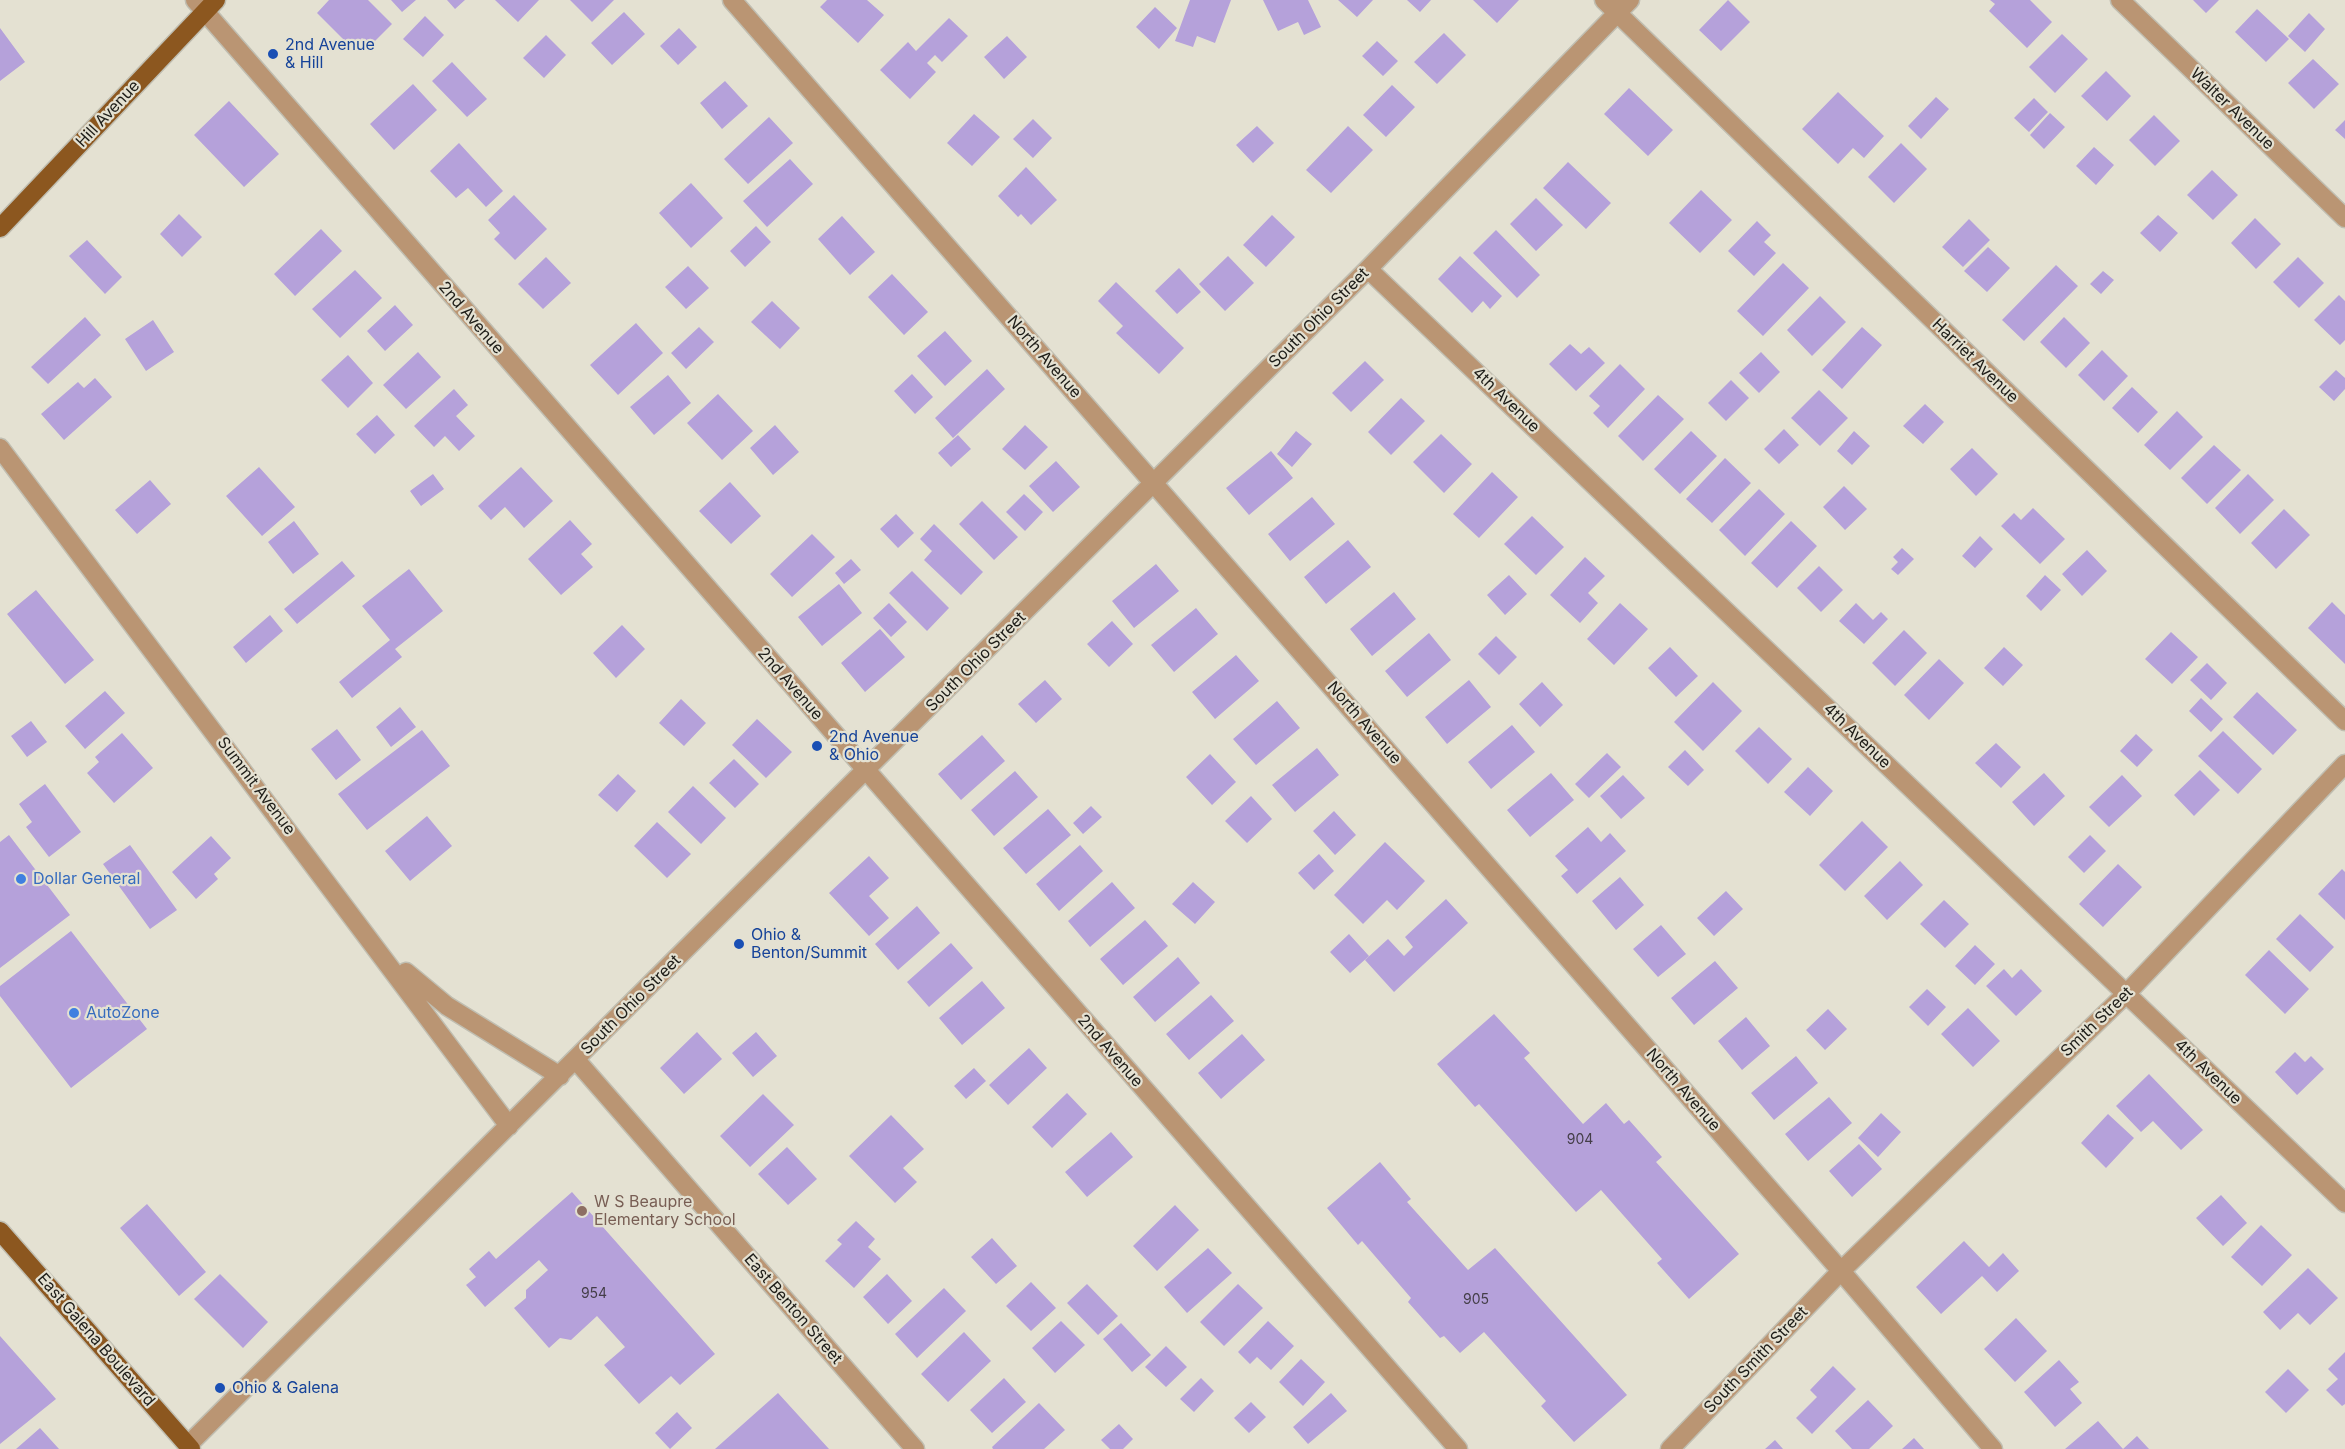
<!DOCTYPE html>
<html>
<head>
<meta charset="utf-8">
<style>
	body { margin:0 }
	canvas { display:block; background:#e4e1d2 }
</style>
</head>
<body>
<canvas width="2345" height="1449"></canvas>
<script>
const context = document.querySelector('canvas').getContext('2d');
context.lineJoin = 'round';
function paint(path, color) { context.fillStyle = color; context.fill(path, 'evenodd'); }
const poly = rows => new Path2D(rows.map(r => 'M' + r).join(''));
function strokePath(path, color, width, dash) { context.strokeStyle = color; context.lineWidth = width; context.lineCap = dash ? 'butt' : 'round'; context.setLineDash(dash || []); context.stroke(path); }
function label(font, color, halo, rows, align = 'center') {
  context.font = font + ' Inter,sans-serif'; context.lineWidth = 4.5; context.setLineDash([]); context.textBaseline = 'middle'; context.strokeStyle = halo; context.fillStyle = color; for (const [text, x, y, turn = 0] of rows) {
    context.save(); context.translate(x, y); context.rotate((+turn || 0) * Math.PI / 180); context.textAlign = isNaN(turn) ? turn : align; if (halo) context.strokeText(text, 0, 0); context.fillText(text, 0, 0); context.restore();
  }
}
paint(poly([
	[329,0,368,0,392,24,370,46,362,38,352,48,317,13],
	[391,0,416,0,402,12],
	[447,0,465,0,455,9],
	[495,0,539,0,518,22],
	[570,0,614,0,592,22],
	[827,0,867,0,884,15,858,43,820,7],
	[1190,0,1231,0,1215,43,1197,36,1193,47,1175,41],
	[1263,0,1308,0,1321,27,1304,35,1298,22,1278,31],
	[1338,0,1373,0,1357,17],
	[1407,0,1431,0,1420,12],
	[1473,0,1519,0,1497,23],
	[1728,0,1750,22,1721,51,1699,30],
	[1990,0,2030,0,2052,22,2027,48,1989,11,1995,4],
	[2193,0,2219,0,2206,13],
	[1155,7,1177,28,1159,49,1136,27],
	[2257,9,2289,39,2266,62,2235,32],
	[624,12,645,34,612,65,591,43],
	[2309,13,2325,29,2305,52,2288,36],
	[425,16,444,35,423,57,403,39],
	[949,18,968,36,942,62,935,55,927,63,936,72,910,99,880,70,908,42,916,51],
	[0,28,25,62,0,81],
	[679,28,697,47,678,65,660,46],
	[1444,33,1466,55,1437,84,1414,62],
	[2062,34,2088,59,2055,93,2029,67],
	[546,35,566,55,544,78,523,58],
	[1007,36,1027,57,1004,79,984,57],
	[1377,41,1398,61,1383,76,1362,56],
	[2313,59,2339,84,2314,109,2288,83],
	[452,62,487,99,467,117,432,81],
	[2106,71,2131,96,2107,121,2081,96],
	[725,81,748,106,722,129,700,103],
	[413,84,437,110,394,150,370,124],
	[1392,85,1415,107,1386,137,1363,115],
	[1629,88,1673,130,1648,156,1604,114],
	[1838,92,1884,136,1864,158,1853,148,1838,164,1802,129],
	[1936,97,1949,109,1921,139,1908,126],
	[2034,98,2048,112,2029,132,2014,118],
	[229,101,279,154,244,187,194,135],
	[2050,113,2065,127,2044,149,2030,135],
	[974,114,1000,137,972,166,947,143],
	[2154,115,2180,141,2155,166,2129,140],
	[769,117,793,143,748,184,724,159],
	[1033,119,1052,138,1033,158,1013,139],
	[2345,120,2345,139,2335,130],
	[1257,126,1274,143,1253,163,1236,145],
	[1348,126,1373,150,1331,193,1306,170],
	[459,143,503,191,486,207,468,188,456,198,430,171],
	[1901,143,1927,169,1894,203,1868,177],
	[2094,147,2114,165,2096,185,2076,166],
	[790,159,813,184,767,227,743,201],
	[1568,162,1611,203,1586,229,1543,188],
	[1026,167,1057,200,1031,225,1021,214,1018,217,998,196],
	[2212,170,2238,195,2213,220,2187,195],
	[691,183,723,218,691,248,659,213],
	[1701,190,1732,220,1700,253,1669,223],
	[514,195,547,229,515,260,494,239,500,233,488,220],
	[1536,198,1563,225,1536,251,1510,224],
	[179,214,202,237,182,257,160,234],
	[1272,215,1295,237,1266,267,1243,245],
	[2158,215,2178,233,2160,252,2140,233],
	[842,216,875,252,850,275,818,239],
	[2255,218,2281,244,2256,269,2231,243],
	[1969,219,1990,240,1963,267,1942,247],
	[1757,221,1771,235,1764,242,1776,253,1754,276,1728,251],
	[756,226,771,242,745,267,730,251],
	[321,229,342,251,295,296,274,274],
	[1496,230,1540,275,1517,298,1473,253],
	[87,240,122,277,105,294,69,256],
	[1988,247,2010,268,1987,292,1964,271],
	[1228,256,1254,283,1225,311,1199,284],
	[1460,256,1502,296,1490,309,1483,301,1472,313,1438,279],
	[546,257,571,283,543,309,518,284],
	[2298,257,2324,283,2299,308,2273,282],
	[1783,263,1809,288,1763,336,1737,311],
	[2056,265,2078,286,2024,341,2002,320],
	[688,266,709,288,686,309,665,287],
	[1179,268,1201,292,1177,314,1155,291],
	[355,270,382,298,340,338,312,309],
	[2103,271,2114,280,2101,294,2090,284],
	[892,274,928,312,904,335,868,297],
	[1116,282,1184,348,1159,374,1116,333,1123,326,1098,301],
	[2339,295,2345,301,2345,340,2340,345,2314,320],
	[1820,296,1846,322,1812,356,1787,330],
	[772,301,800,328,780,349,751,322],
	[395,305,413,325,385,351,367,331],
	[85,317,101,335,48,384,31,367],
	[2064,317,2090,343,2066,368,2040,342],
	[153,320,174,352,146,371,125,339],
	[636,323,663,353,618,395,590,365],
	[699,327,714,342,686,369,671,353],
	[1862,327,1882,345,1842,389,1822,370],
	[945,331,972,361,945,386,917,356],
	[1570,344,1581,354,1589,347,1605,363,1576,391,1549,364],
	[2102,350,2128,376,2104,401,2078,375],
	[418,352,441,377,406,409,383,385],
	[1761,352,1780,372,1759,393,1739,373],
	[348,355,373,383,348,408,321,380],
	[1365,361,1384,380,1351,412,1332,393],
	[1620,364,1645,389,1608,428,1593,413,1600,406,1589,396],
	[987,369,1005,389,953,438,935,418],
	[2336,370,2345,378,2345,389,2334,401,2319,387],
	[912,374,933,397,915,414,894,391],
	[668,375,691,403,654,435,630,407],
	[95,378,112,397,64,440,41,414,78,382,84,388],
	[1731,380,1749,398,1726,421,1708,403],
	[2132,387,2158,412,2138,433,2112,408],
	[454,389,468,405,456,416,475,436,459,451,445,436,434,447,414,426],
	[1819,390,1848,418,1820,446,1791,418],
	[718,394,753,431,722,460,687,423],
	[1658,395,1684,419,1643,461,1618,436],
	[1401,398,1425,421,1391,455,1368,432],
	[1925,404,1944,422,1923,444,1903,426],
	[2177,411,2203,437,2170,470,2144,445],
	[377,415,395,435,375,454,356,434],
	[775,425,799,452,773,475,750,448],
	[1025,425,1048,447,1025,470,1002,449],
	[1784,429,1799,445,1779,464,1764,449],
	[1296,431,1312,444,1292,467,1277,454],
	[1691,431,1717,456,1680,494,1654,469],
	[1854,431,1870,446,1852,465,1837,451],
	[1441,434,1472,464,1444,493,1413,462],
	[958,435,971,449,951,467,938,453],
	[2214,445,2241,470,2207,504,2181,478],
	[1972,448,1998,474,1976,496,1950,469],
	[1271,451,1293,478,1249,515,1226,488],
	[1725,458,1751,483,1712,523,1686,499],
	[1056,461,1080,487,1053,512,1029,486],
	[259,467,295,507,262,536,226,496],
	[521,467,553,501,524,528,505,507,491,520,478,506],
	[1492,472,1518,497,1479,538,1453,514],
	[433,474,444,489,421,506,410,491],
	[2248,474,2274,500,2240,534,2215,508],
	[150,480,171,504,137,534,115,510],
	[730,482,761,516,731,544,699,511],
	[1844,486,1867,509,1845,530,1823,507],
	[1759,489,1785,514,1745,556,1719,530],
	[1024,494,1043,512,1025,531,1006,512],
	[1312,497,1335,524,1290,561,1268,534],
	[982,501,1018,537,994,560,959,524],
	[2033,508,2065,539,2040,564,2001,526,2014,513,2021,520],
	[2284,509,2310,535,2276,569,2251,543],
	[896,514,914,533,898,548,880,529],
	[1532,516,1564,547,1536,575,1504,544],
	[570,520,592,544,581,554,593,567,561,595,528,559],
	[294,521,319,554,293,574,268,542],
	[1791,521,1817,546,1777,588,1751,563],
	[934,524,983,572,961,595,924,560,932,551,920,539],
	[812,534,835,557,792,597,770,574],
	[1980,536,1993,549,1975,568,1962,556],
	[1348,540,1371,567,1326,604,1304,577],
	[1902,548,1914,559,1898,575,1891,569,1898,562,1893,557],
	[2087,550,2107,571,2082,596,2062,574],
	[1585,557,1605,576,1588,593,1598,603,1580,623,1550,595],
	[851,559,861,570,844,584,835,573],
	[342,561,355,576,297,624,284,609],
	[1156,564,1179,591,1134,628,1112,601],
	[1819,566,1843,590,1821,612,1797,588],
	[409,569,443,611,395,649,402,657,352,698,339,682,390,640,362,606],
	[912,571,949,608,927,631,889,593],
	[1509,575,1527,594,1505,615,1487,595],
	[2045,575,2061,590,2041,611,2026,596],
	[839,584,862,613,822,646,798,617],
	[36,590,94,660,65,684,7,614],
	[1394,592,1416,619,1372,656,1350,629],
	[2332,602,2345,615,2345,664,2308,628],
	[889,603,907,622,891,637,873,618],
	[1620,603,1648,629,1614,665,1587,639],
	[1856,603,1873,620,1881,612,1888,619,1864,644,1839,621],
	[1196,608,1218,634,1174,672,1151,645],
	[270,615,283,631,246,663,233,647],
	[1112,621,1133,644,1109,667,1087,644],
	[622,625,645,649,616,678,593,653],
	[880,629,905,657,865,692,841,663],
	[1904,630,1927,653,1895,686,1872,663],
	[2171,632,2198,657,2172,684,2145,659],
	[1429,633,1451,660,1407,697,1385,671],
	[1496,636,1517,657,1499,675,1478,654],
	[1670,647,1698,676,1676,697,1648,668],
	[2004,647,2023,665,2003,686,1984,668],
	[1236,655,1259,681,1215,719,1192,692],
	[1939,659,1964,683,1929,720,1904,695],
	[2207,663,2227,683,2211,700,2190,680],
	[1045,680,1062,699,1036,723,1018,704],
	[1469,680,1491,707,1447,744,1425,717],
	[1542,682,1563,705,1540,727,1519,704],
	[1713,682,1742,711,1703,751,1674,722],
	[105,691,125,713,85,749,65,726],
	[2257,692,2297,730,2273,755,2233,717],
	[2201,698,2223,719,2211,732,2189,711],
	[681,699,706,723,684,746,659,723],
	[1277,701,1300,728,1256,765,1233,739],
	[400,707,416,727,391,747,376,727],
	[757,719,792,752,766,778,732,745],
	[31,721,47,742,27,757,11,736],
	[1512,725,1535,752,1491,789,1468,762],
	[1759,727,1792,759,1768,784,1735,751],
	[337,729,361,760,336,780,311,749],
	[422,730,450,766,367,830,338,794],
	[2223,731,2262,769,2238,794,2198,756],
	[122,733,153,768,114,803,87,773,99,762,95,757],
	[2136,734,2153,750,2137,767,2120,751],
	[982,735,1005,761,961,800,938,774],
	[1996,743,2021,767,2001,788,1975,763],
	[1317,748,1339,775,1295,812,1272,785],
	[1685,750,1704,770,1688,786,1668,767],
	[1607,753,1621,767,1589,798,1575,784],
	[1210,754,1236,782,1212,805,1186,777],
	[734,759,759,784,735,808,709,783],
	[1808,767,1833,791,1810,816,1784,792],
	[2200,770,2220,790,2194,816,2174,795],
	[1015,771,1038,797,994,836,971,810],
	[1551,773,1574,800,1530,837,1507,810],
	[2044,773,2065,796,2034,826,2012,802],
	[618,774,636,791,617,812,598,795],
	[1623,775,1645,798,1621,819,1600,796],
	[2122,775,2142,796,2109,827,2089,807],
	[45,784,81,832,49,857,26,827,32,822,19,804],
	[693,786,726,818,701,844,668,812],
	[1251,796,1272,819,1247,843,1225,821],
	[1091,806,1102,817,1083,834,1073,823],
	[1048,809,1071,835,1026,874,1003,848],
	[1334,811,1356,835,1335,855,1313,831],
	[427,816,452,846,410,881,385,851],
	[1862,821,1888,847,1845,891,1819,865],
	[657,822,691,854,667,878,634,846],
	[1588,827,1601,842,1610,833,1626,851,1577,894,1561,876,1568,870,1555,856],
	[9,835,70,915,0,968,0,842],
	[2090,835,2106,851,2084,873,2068,857],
	[211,836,231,858,214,874,218,879,196,899,172,872],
	[1385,842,1425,881,1397,910,1387,900,1363,924,1334,895],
	[130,845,177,910,150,929,103,864],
	[1080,845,1103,871,1059,911,1036,884],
	[1319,854,1334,871,1314,890,1298,873],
	[869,856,889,878,869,896,889,918,869,936,829,893],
	[1900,861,1923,885,1887,920,1864,896],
	[2118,864,2142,887,2103,927,2079,904],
	[2342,869,2345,872,2345,920,2318,894],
	[1620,877,1644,905,1616,930,1592,901],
	[1112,882,1135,908,1090,947,1068,921],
	[1193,882,1215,902,1195,924,1172,904],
	[1726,891,1743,909,1714,936,1697,918],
	[1446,899,1468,923,1394,992,1365,960,1388,939,1404,956,1413,947,1405,937],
	[1944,900,1969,924,1945,948,1920,924],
	[917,906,940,933,898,970,875,944],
	[2300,914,2334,947,2310,972,2276,939],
	[1145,920,1168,946,1123,985,1100,959],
	[1661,925,1686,954,1658,977,1633,949],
	[71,931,147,1029,71,1088,0,996,0,986],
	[1349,934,1369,956,1350,973,1330,952],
	[951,943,973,968,929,1007,907,982],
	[1975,945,1995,964,1975,985,1955,966],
	[2269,950,2309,989,2285,1014,2245,975],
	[1178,957,1200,983,1155,1022,1133,997],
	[1715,961,1738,988,1694,1025,1671,998],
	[2004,969,2012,978,2021,969,2042,991,2016,1016,1986,986],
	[982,981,1005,1008,962,1045,939,1018],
	[1927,989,1946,1007,1928,1026,1909,1007],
	[1211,995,1234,1021,1189,1060,1166,1034],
	[1968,1008,2000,1041,1973,1067,1941,1034],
	[1828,1009,1847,1029,1825,1050,1806,1030],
	[1494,1014,1530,1053,1524,1058,1583,1124,1606,1103,1624,1124,1629,1120,1662,1157,1656,1162,1739,1254,1689,1299,1657,1263,1662,1259,1601,1190,1576,1212,1479,1104,1475,1107,1437,1064],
	[1746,1017,1770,1046,1742,1070,1718,1041],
	[697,1032,722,1059,684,1094,660,1068],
	[756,1032,777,1056,753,1077,732,1053],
	[1242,1034,1265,1060,1221,1099,1198,1073],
	[1029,1048,1047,1068,1008,1105,989,1085],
	[2295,1052,2305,1062,2311,1056,2324,1069,2297,1095,2275,1072],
	[1796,1056,1818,1083,1774,1120,1751,1093],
	[974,1068,986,1081,966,1099,954,1086],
	[2149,1074,2203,1130,2181,1150,2153,1121,2141,1132,2116,1106],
	[1067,1093,1087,1114,1052,1148,1032,1127],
	[763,1094,794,1125,750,1167,720,1136],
	[1829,1097,1852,1123,1808,1161,1785,1134],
	[1881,1113,1901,1132,1878,1157,1858,1138],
	[2108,1114,2134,1138,2106,1168,2081,1143],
	[891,1115,924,1149,903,1168,917,1182,895,1203,849,1156],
	[1111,1132,1133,1157,1087,1197,1065,1172],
	[1859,1144,1882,1169,1852,1197,1829,1171],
	[787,1147,817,1179,788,1205,758,1174],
	[1380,1162,1411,1199,1407,1202,1468,1270,1495,1248,1627,1395,1574,1442,1541,1406,1546,1401,1484,1332,1460,1353,1444,1336,1440,1338,1408,1302,1411,1298,1362,1241,1358,1245,1327,1208],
	[572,1192,715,1354,680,1385,671,1376,639,1404,604,1365,625,1347,597,1316,571,1340,560,1338,549,1348,514,1308,526,1298,526,1290,548,1270,539,1260,485,1307,466,1285,476,1277,469,1269,489,1251,496,1259],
	[2221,1195,2247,1223,2223,1246,2196,1218],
	[147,1204,206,1272,179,1296,120,1228],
	[1175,1205,1199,1230,1157,1271,1133,1246],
	[856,1221,875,1239,868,1247,881,1259,854,1288,825,1261,842,1244,837,1240],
	[2261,1225,2292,1255,2262,1286,2231,1257],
	[992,1238,1017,1266,996,1284,971,1257],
	[1964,1241,1989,1267,2003,1253,2019,1271,1997,1292,1982,1276,1941,1314,1916,1287],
	[1208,1248,1232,1273,1187,1313,1164,1287],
	[2308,1268,2338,1298,2310,1325,2298,1313,2280,1330,2263,1312],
	[220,1274,268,1322,243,1348,194,1299],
	[887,1274,912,1301,888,1324,863,1297],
	[1031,1282,1056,1308,1031,1331,1006,1306],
	[1087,1284,1118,1316,1098,1335,1067,1303],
	[1238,1284,1263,1308,1224,1346,1200,1322],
	[944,1288,966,1311,917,1358,895,1334],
	[2016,1318,2047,1351,2015,1382,1984,1349],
	[1061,1321,1085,1345,1055,1373,1032,1348],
	[1268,1321,1294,1346,1271,1370,1257,1357,1250,1364,1238,1352],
	[1121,1323,1151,1355,1132,1372,1103,1339],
	[964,1332,991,1361,948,1402,921,1374],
	[0,1336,56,1399,0,1444],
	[1166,1346,1187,1367,1166,1387,1145,1367],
	[2345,1352,2345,1404,2342,1406,2326,1390,2338,1379,2328,1369],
	[1301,1359,1325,1382,1303,1406,1279,1382],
	[2059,1360,2079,1382,2070,1389,2082,1403,2055,1427,2024,1392],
	[1833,1366,1856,1389,1812,1434,1796,1418,1817,1397,1810,1390],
	[2288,1369,2309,1390,2286,1413,2265,1392],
	[1004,1378,1026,1402,992,1433,970,1410],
	[1201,1378,1214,1391,1194,1412,1180,1399],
	[778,1393,829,1449,715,1449],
	[1331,1393,1347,1411,1308,1444,1293,1427],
	[1868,1400,1893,1426,1869,1449,1852,1449,1835,1431],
	[1251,1402,1266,1417,1249,1433,1234,1418],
	[1039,1403,1065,1430,1044,1449,993,1449,992,1447],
	[677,1412,692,1428,670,1449,655,1433],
	[2098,1421,2123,1449,2137,1436,2149,1449,2065,1449],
	[1119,1424,1133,1439,1123,1449,1110,1449,1101,1440],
	[40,1428,59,1449,16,1449],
	[1914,1438,1924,1449,1902,1449],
	[1775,1440,1783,1449,1765,1449]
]), '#b5a1da');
const minor = poly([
	[195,0,1458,1449],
	[732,0,1841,1271,1993,1449],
	[1604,0,2345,721],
	[2120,0,2345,218],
	[1368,269,2345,1203],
	[0,448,509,1126],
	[406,972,447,1006,560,1076],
	[576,1060,915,1449],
	[188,1445,1368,269,1630,0],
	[1670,1449,1841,1271,2126,994,2345,764]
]);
const major = poly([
	[0,228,216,0],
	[0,1231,191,1449]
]);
strokePath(minor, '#c0beb1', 21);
strokePath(major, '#c0beb1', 21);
strokePath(minor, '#ba9573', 18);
strokePath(major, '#8c571f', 18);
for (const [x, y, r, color] of [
	[273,54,6,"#1a4fb4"],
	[817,746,6,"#1a4fb4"],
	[21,879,6,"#3f7fe0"],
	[739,944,6,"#1a4fb4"],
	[74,1013,6,"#3f7fe0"],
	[582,1211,6,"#8d6e63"],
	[220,1388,6,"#1a4fb4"]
]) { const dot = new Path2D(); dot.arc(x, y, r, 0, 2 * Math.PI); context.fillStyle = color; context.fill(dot); strokePath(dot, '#e4e1d2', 2); }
label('14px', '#443e48', null, [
	["904",1580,1140],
	["954",594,1294],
	["905",1476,1300]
]);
label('16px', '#164399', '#e4e1d2', [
	["2nd Avenue",285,45],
	["& Hill",285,63],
	["2nd Avenue",829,737],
	["& Ohio",829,755],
	["Ohio &",751,935],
	["Benton/Summit",751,953],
	["Ohio & Galena",232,1388]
], 'left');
label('16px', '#1e1d18', '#e4e1d2', [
	["Walter Avenue",2232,109,44],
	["Hill Avenue",108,114,-47],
	["2nd Avenue",471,318,49],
	["South Ohio Street",1319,318,-45],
	["North Avenue",1044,357,49],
	["Harriet Avenue",1975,361,44],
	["4th Avenue",1506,400,44],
	["South Ohio Street",976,662,-45],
	["2nd Avenue",790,684,49],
	["North Avenue",1364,723,49],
	["4th Avenue",1857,736,44],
	["Summit Avenue",256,786,53],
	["South Ohio Street",631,1005,-45],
	["Smith Street",2097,1022,-44],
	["2nd Avenue",1110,1051,49],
	["4th Avenue",2208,1072,44],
	["North Avenue",1683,1090,49],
	["East Benton Street",793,1309,49],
	["East Galena Boulevard",96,1340,49],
	["South Smith Street",1756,1360,-46]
]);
label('16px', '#366cbe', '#e4e1d2', [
	["Dollar General",33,879],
	["AutoZone",86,1013]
], 'left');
label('16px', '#785e54', '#e4e1d2', [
	["W S Beaupre",594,1202],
	["Elementary School",594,1220]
], 'left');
</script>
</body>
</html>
